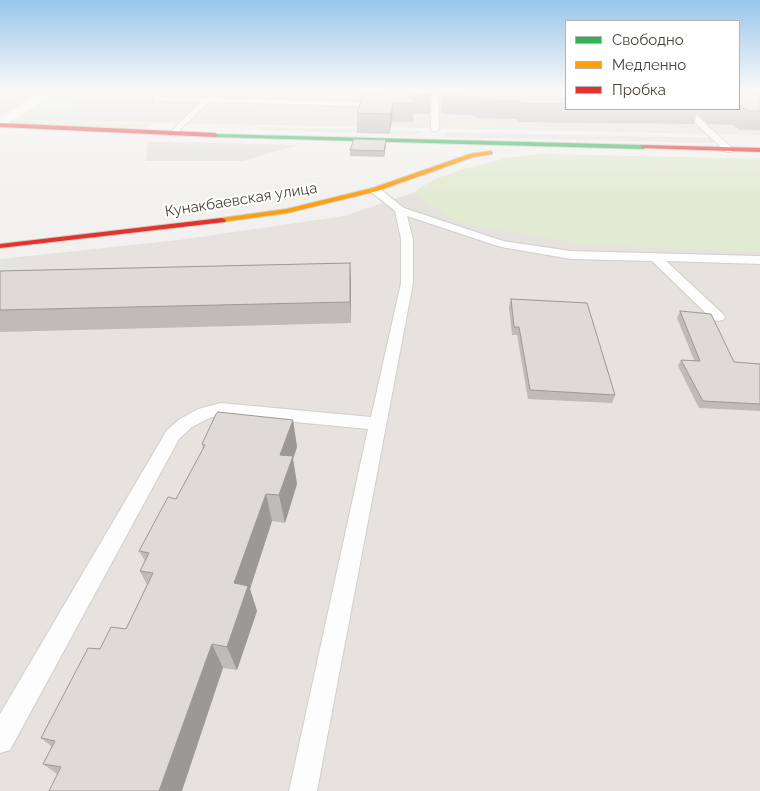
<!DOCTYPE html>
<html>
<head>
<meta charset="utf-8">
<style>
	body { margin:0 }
	#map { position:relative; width:760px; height:791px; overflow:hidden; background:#f3f1ef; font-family:Raleway,sans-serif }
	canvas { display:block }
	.legend { position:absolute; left:565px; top:20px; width:175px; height:90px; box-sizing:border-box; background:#fff; border:1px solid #b6b3b1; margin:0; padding:6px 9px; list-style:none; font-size:15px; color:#49423b }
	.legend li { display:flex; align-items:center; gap:10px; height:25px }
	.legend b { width:25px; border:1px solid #b6b3b1 }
</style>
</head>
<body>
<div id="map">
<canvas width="760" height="791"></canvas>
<ul class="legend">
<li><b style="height:6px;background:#30b455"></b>Свободно</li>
<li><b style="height:6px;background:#ff9f0a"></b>Медленно</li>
<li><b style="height:6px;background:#e5322d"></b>Пробка</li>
</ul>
</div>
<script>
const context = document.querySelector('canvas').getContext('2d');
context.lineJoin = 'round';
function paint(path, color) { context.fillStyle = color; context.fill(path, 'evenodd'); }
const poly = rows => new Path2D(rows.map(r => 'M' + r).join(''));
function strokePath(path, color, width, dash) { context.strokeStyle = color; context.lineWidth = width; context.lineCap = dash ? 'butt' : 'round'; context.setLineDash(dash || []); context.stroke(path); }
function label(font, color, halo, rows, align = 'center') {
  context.font = font + ' Raleway,sans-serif'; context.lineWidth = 4; context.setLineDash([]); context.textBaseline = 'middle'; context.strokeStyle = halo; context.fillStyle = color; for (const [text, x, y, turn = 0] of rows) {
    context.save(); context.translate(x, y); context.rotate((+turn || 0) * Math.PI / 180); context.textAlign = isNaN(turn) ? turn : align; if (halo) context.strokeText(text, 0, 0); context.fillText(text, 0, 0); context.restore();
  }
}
paint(poly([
	[0,89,46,89,4,114,0,114],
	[67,89,566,89,566,109,739,109,760,89,760,135,16,120],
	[540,154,760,159,760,791,0,791,0,259,179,240,344,216,413,193,433,180,457,171,506,158]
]), '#e6e2dd');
paint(poly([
	[61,89,74,89,70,117,14,117],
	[287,89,360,89,353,98,340,102,252,100,251,97],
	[13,120,153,124,144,128,20,125,10,122],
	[445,124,507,125,508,129,445,128],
	[515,126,572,127,574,131,516,129],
	[262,127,422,131,423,133,414,135,260,130],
	[540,154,760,159,760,252,586,245,455,222,413,193,433,180,457,171,506,158]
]), '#e2ead2');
paint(poly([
	[445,132,710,138,714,143,445,137],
	[147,142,169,142,299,145,243,161,146,161],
	[505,306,760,319,760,741,571,723],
	[158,387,188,389,0,712,0,633],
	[386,429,421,432,375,791,318,791]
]), '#e5e2e0');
const lane = poly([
	[163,89,170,89,162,97,205,98,212,96,215,98,361,102,367,89,438,89,439,130,435,132,431,130,432,94,373,92,368,104,364,106,208,102,174,136,170,134,171,132,200,102,153,101,153,97,163,89],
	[681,109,689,109,732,148,732,152,726,152,681,109],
	[371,188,379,188,404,208,503,241,571,251,760,256,760,264,666,261,723,314,725,317,723,320,718,321,713,320,652,261,571,259,501,247,407,216,413,239,413,283,317,791,289,791,368,429,221,415,209,418,192,427,179,439,10,750,0,753,0,714,167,430,180,419,198,409,221,403,371,417,401,283,401,239,395,211,371,192,371,188]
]);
const street = poly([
	[48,89,62,89,0,128,0,118,48,89]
]);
const fast = poly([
	[213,134,644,145,647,147,644,149,215,137,213,134]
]);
const slow = poly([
	[490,151,492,152,492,154,473,157,377,191,287,213,222,222,218,220,222,218,287,209,373,188,470,154,490,151]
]);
const jam = poly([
	[0,123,215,133,218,135,215,137,0,127,0,123],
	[644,145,760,148,760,152,642,148,641,147,644,145],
	[222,218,226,220,225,222,0,248,0,244,222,218]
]);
strokePath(lane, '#d1cfcc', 2);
strokePath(street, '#d1cfcc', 1);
strokePath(fast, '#d2cdc6', 2);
strokePath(slow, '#d2cdc6', 2);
strokePath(jam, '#d2cdc6', 2);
paint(lane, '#fdfdfd');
paint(street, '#fdfdfd');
paint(fast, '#30b455');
paint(slow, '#ff9f0a');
paint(jam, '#e5322d');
paint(poly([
	[431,89,430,114,413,114,413,122,392,122,389,134,357,133,357,113,381,93],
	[439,89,566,89,566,109,739,109,739,89,760,89,760,130,740,130,733,125,708,124,697,114,694,124,518,122,517,119,476,118,475,115,441,114,441,93,440,93],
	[386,145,384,157,350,156,350,150],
	[350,263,351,323,0,332,0,271],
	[511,299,615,395,612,403,528,399,517,335,512,335,509,307],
	[680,311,734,362,760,364,760,411,699,408,678,366,681,360,694,360,677,318],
	[293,420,297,447,293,459,297,484,285,523,272,521,250,589,257,611,237,670,223,668,57,774,43,764,52,747,41,738,100,649,126,629,147,585,140,571,145,561,139,551,176,499,203,449,202,444]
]), '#bebbb9');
paint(poly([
	[393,103,392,122,389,134,390,114],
	[386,140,386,145,384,157,384,151],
	[350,263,351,284,351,323,350,302],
	[293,420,297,447,293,459,297,484,285,523,279,495,280,455],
	[266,494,272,521,250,589,257,611,237,670,227,647,234,583],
	[212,644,223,668,182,791,159,791]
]), '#9b9996');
const building = poly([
	[381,89,431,89,431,96,414,95,413,103,393,103,390,114,357,113,364,92,381,93,381,89],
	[442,89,566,89,566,104,521,103,520,101,478,100,477,97,442,96,442,89],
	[739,89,760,89,760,111,748,111,741,106,739,106,739,89],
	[354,139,386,140,384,151,350,150,354,139],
	[350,263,350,302,0,310,0,271,350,263],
	[511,299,587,303,615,395,530,390,519,327,514,327,511,299],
	[680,311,711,314,734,362,760,364,760,404,703,401,681,360,700,361,680,311],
	[218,412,293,420,280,455,293,456,279,495,266,494,234,583,248,586,227,647,212,644,159,791,49,791,61,767,43,764,55,741,41,738,88,648,100,649,111,627,126,629,153,573,140,571,149,553,139,551,168,497,176,499,205,445,202,444,216,414,218,412]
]);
paint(building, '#dddad7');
strokePath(building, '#9b9996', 1);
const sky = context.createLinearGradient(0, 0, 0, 200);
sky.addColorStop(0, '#99c6ea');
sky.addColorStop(0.45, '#faf9f8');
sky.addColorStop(1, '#faf9f800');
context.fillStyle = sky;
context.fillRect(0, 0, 760, 200);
label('15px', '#49423b', '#fff', [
	["Кунакбаевская улица",241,200,-9]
]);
</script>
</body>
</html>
